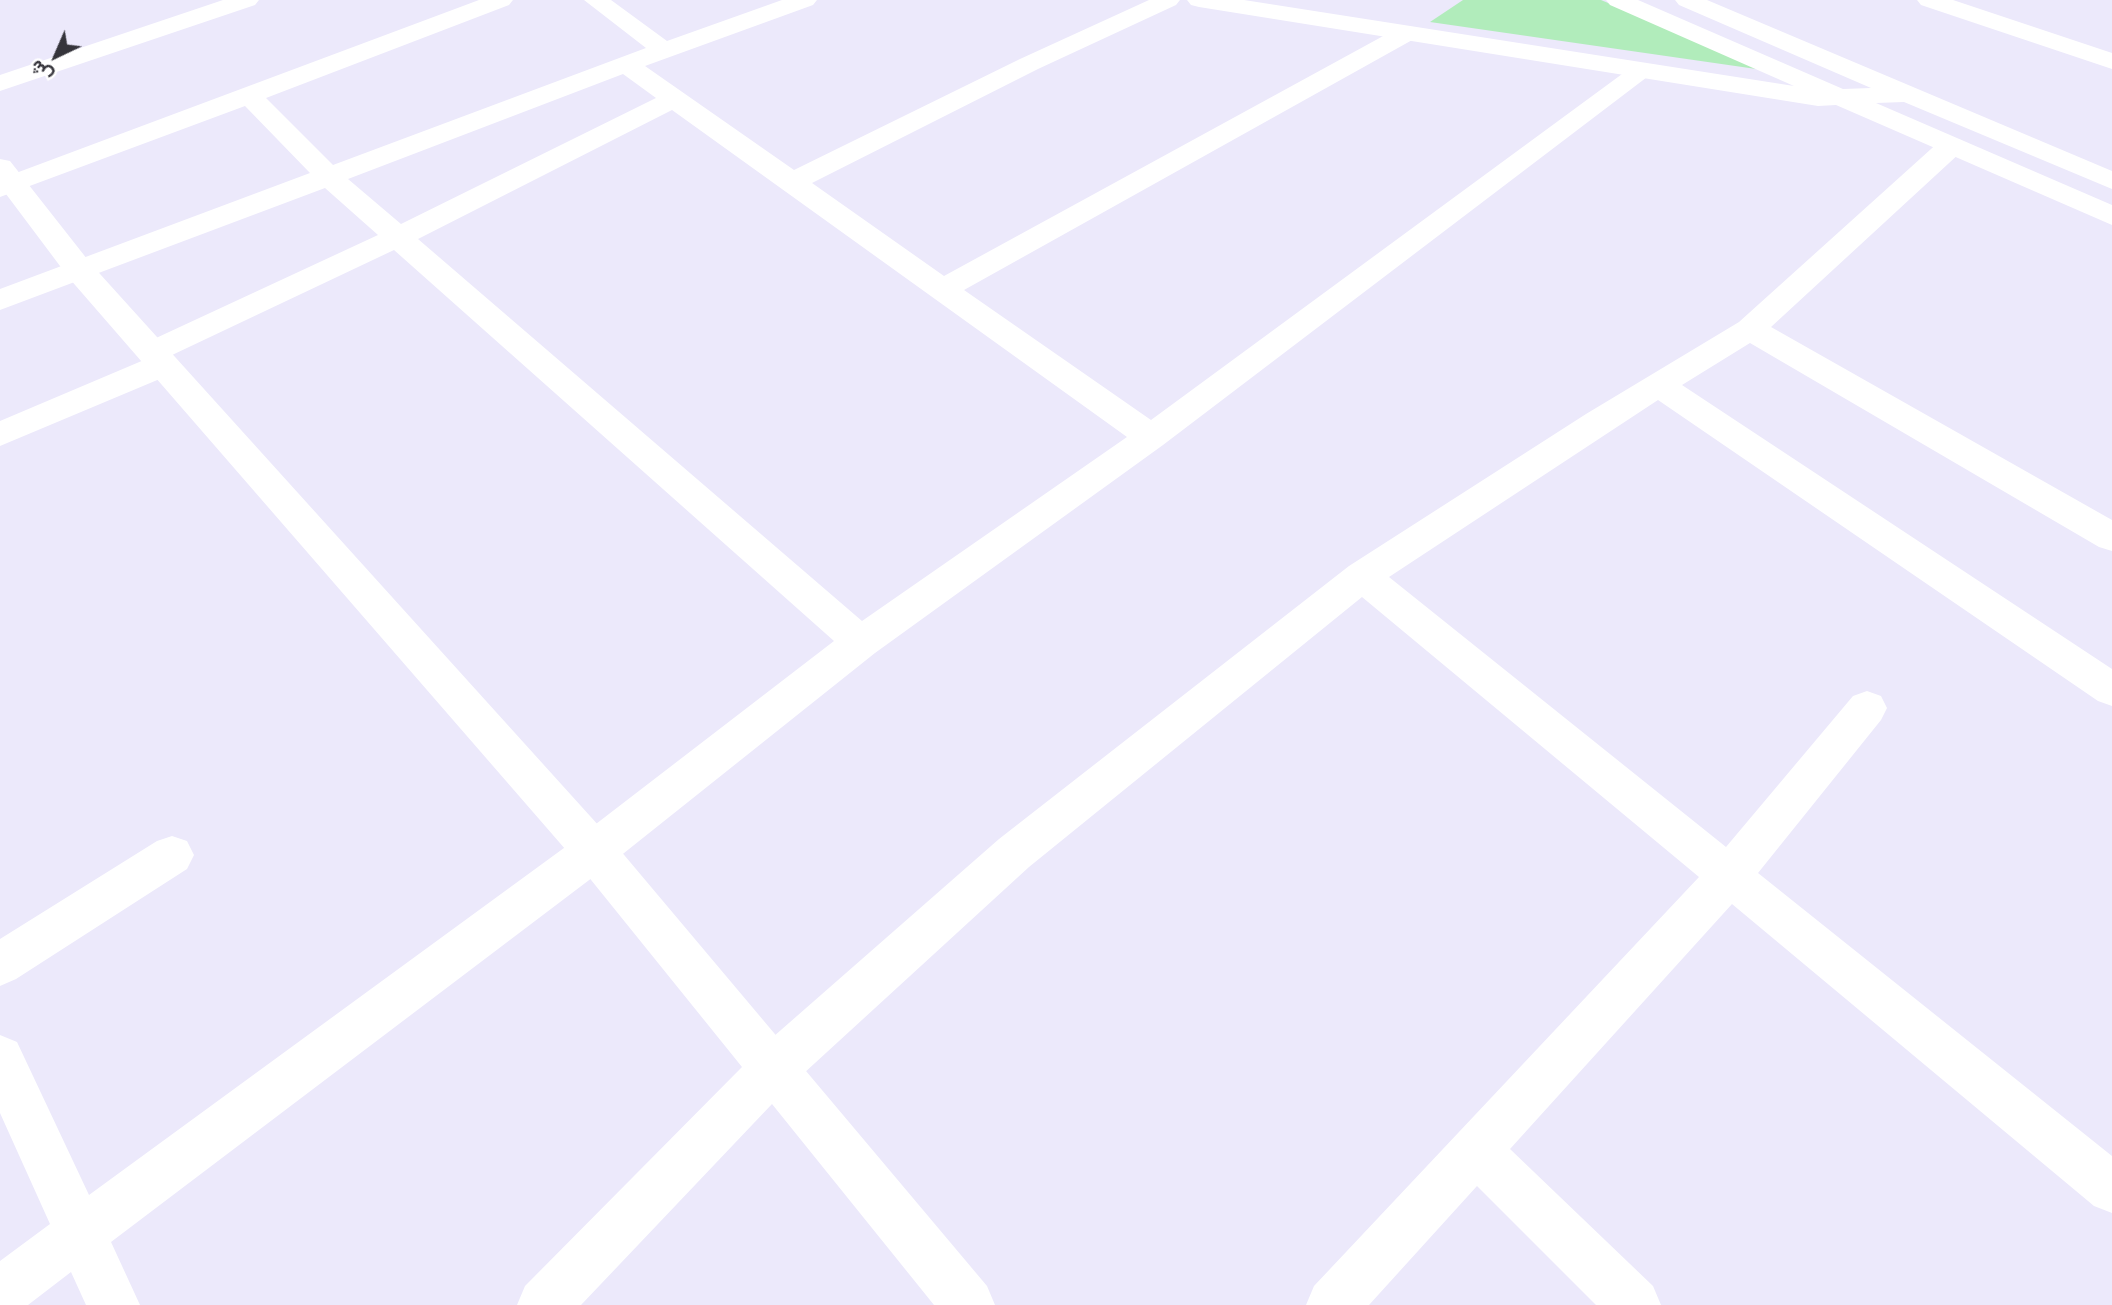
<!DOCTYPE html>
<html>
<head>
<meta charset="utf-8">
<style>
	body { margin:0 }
	#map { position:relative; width:2112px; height:1305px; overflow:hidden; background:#ece9fb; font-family:Cabin,Vazirmatn,sans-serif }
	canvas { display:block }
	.north { position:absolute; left:21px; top:21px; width:70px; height:70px; -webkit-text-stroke:5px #fff; paint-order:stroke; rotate:224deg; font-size:19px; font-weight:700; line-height:28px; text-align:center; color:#35343b }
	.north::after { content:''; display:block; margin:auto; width:24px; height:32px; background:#35343b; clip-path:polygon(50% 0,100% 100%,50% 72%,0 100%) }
</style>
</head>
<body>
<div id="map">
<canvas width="2112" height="1305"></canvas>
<div class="north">ش</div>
</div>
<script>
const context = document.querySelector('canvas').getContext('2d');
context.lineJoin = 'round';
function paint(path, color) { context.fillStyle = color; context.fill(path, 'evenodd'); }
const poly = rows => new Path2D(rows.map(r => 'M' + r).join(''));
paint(poly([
	[1463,0,1601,0,1770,71,1430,22]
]), '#b1ecbb');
paint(poly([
	[223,0,259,0,255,5,0,91,0,75,223,0],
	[479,0,513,0,509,5,266,98,333,165,646,48,584,0,611,0,667,41,782,0,817,0,813,5,645,66,794,170,1020,59,1149,0,1180,0,1176,5,1038,69,812,183,944,276,1396,29,1414,29,1417,34,1414,39,964,290,1151,420,1633,66,1651,66,1655,71,1163,445,875,653,609,865,111,1242,140,1305,86,1305,71,1272,28,1305,0,1305,0,1261,50,1224,0,1113,0,1035,17,1042,89,1195,579,837,834,641,394,250,170,356,179,365,174,373,0,446,0,421,144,360,136,352,141,345,378,235,325,188,0,310,0,289,310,173,245,106,0,197,0,179,479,0],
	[623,74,656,98,401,224,348,179,623,74],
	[672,110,1127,437,862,621,418,239,672,110],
	[1917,0,1953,0,2112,53,2112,69,1921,5,1917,0],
	[1951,138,1961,140,1965,146,1961,152,1771,327,2112,520,2112,551,2099,547,1750,343,1682,385,2112,669,2112,706,2098,701,1658,400,1389,577,1726,847,1853,696,1867,691,1881,696,1887,708,1881,720,1758,873,2112,1156,2112,1213,2094,1206,1732,904,1510,1149,1653,1286,1661,1305,1596,1305,1477,1186,1369,1305,1306,1305,1314,1286,1699,877,1362,597,1029,867,791,1085,774,1092,757,1085,750,1068,757,1051,999,839,1349,566,1586,414,1739,322,1941,140,1951,138],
	[172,836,187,841,194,855,187,869,16,979,0,986,0,939,157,841,172,836]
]), '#fff');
paint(poly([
	[1187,0,1244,0,1794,86,1610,5,1606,0,1638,0,1843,89,1871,88,1679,5,1675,0,1707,0,2112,171,2112,189,1904,102,1876,103,2112,205,2112,225,1836,105,1818,106,1199,7,1191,5,1187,0],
	[0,159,10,161,91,264,609,837,987,1286,995,1305,934,1305,772,1104,581,1305,517,1305,525,1286,742,1067,579,865,69,278,0,186,0,159]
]), '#fff');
</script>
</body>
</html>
